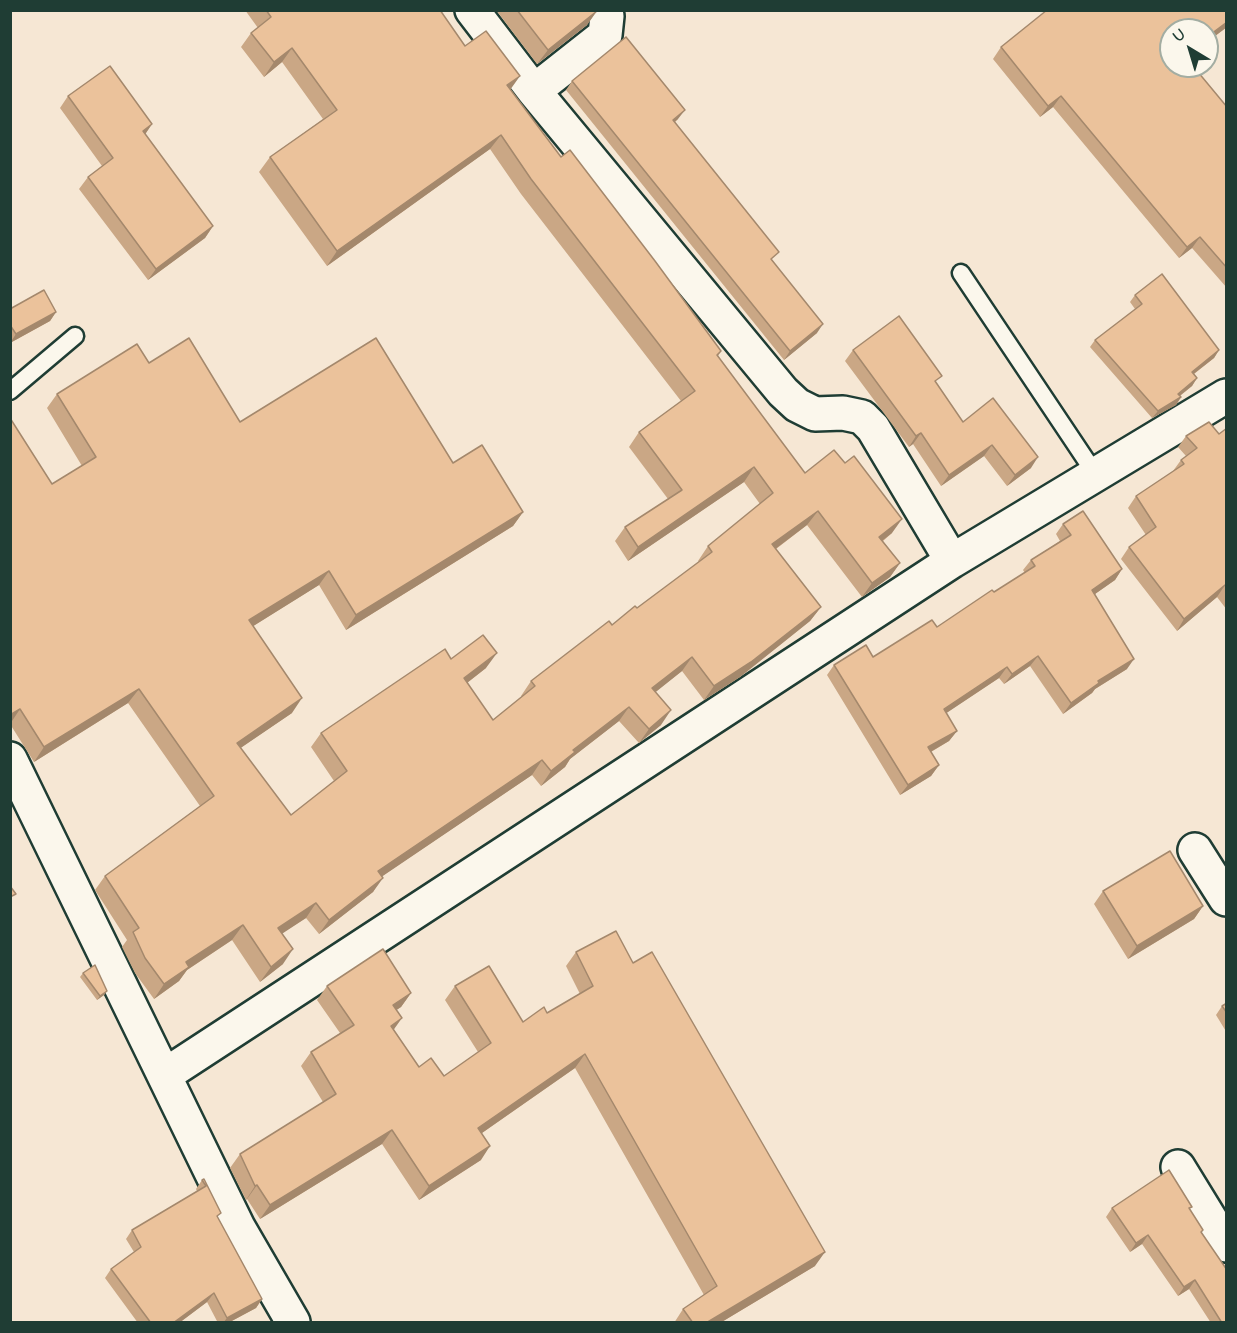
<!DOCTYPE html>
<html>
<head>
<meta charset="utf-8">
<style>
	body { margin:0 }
	#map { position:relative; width:1237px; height:1333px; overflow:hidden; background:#f6e7d4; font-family:"Comic Neue",sans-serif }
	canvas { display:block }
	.frame { position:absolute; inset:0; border:12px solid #1f3d34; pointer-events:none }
	.north { position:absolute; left:1159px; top:18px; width:60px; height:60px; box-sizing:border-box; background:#fbf7ec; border:2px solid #a3ada2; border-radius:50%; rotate:322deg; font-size:16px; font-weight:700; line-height:24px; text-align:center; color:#1f3d34 }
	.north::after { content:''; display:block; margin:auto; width:21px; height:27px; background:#1f3d34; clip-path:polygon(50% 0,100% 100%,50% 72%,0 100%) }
</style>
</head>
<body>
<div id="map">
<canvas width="1237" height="1333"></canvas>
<div class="frame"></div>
<div class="north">U</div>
</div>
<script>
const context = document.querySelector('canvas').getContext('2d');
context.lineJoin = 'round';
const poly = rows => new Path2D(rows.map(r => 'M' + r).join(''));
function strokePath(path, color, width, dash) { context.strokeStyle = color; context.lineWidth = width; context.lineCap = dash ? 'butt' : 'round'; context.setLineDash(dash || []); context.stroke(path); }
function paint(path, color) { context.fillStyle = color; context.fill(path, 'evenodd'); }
const lane = poly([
	[961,273,1096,475],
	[10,391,75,336]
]);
const street = poly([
	[472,10,534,91,783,392,797,405,815,414,843,413,862,417,873,428,952,561],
	[534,91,605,35,607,16,605,10],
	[10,759,238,1227,293,1322],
	[1195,850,1226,899],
	[165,1075,952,561,1226,396],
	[1178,1167,1226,1245]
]);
strokePath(lane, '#1f3d34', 21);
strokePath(street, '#1f3d34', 38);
strokePath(lane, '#fbf7ec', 16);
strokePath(street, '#fbf7ec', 33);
paint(poly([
	[245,10,440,10,465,46,510,89,561,157,721,351,718,356,805,473,892,533,883,541,900,563,890,577,862,597,807,525,776,549,821,607,810,621,740,677,704,700,682,671,655,692,661,725,639,743,619,721,570,759,565,767,541,786,532,775,382,876,373,892,319,934,306,918,282,933,283,964,260,982,232,940,187,970,179,981,154,999,135,973,122,947,127,940,95,890,105,876,200,806,128,703,34,762,10,724,10,418,52,484,82,466,47,408,57,394,149,363,240,422,453,463,523,512,513,526,346,630,319,585,253,626,292,713,240,748,291,815,334,781,311,747,321,733,451,659,486,668,467,683,493,720,522,697,521,696,531,681,637,608,699,562,698,561,708,546,760,504,744,482,628,561,615,541,625,527,668,499,629,447,639,432,681,401,521,194,490,149,327,266,259,172,270,157,323,119,282,62,264,77,241,47,251,33,258,28],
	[496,10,597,10,587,25,537,64],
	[1227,10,1227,27,1207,42,1207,30,1171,66,1227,107,1227,288,1192,248,1179,258,1053,107,1040,117,993,59,1001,47],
	[572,81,678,119,675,122,773,261,817,333,784,360,566,90],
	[68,96,152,124,145,134,213,226,205,238,148,280,79,189,88,177,102,166,60,108],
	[1135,295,1219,350,1214,358,1194,374,1197,378,1192,386,1180,396,1181,397,1176,405,1152,418,1090,347,1095,340,1135,309,1130,302],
	[10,309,56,312,50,321,10,343],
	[853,350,937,384,963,422,1031,468,1007,486,984,456,941,486,913,444,909,447,845,361],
	[1227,428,1227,610,1217,597,1177,631,1121,559,1129,547,1146,535,1128,508,1136,496,1173,471,1181,460,1186,456,1178,447,1186,436,1219,434],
	[1063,524,1122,569,1115,580,1095,594,1127,669,1095,689,1092,693,1063,714,1030,666,1004,684,999,678,946,713,957,731,949,741,931,752,939,765,931,776,900,795,827,675,834,665,873,657,937,627,1025,573,1023,570,1031,560,1060,541,1056,534],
	[1103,891,1203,906,1194,919,1128,959,1094,904],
	[576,952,633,963,815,1266,720,1323,674,1323,683,1309,704,1295,575,1068,482,1133,481,1160,419,1200,382,1144,260,1219,247,1199,246,1200,230,1168,240,1154,323,1102,301,1066,311,1052,340,1033,317,1000,327,986,411,993,401,1007,396,1010,394,1030,419,1067,444,1076,478,1052,445,1000,455,986,523,1022,547,1013,580,994,566,966],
	[83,973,107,991,104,995,97,1000,80,977],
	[1227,1003,1227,1033,1216,1015,1222,1006],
	[204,1179,218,1218,262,1299,256,1308,228,1323,218,1323,207,1302,179,1323,138,1323,105,1278,111,1269,134,1252,126,1239,132,1230,197,1191,196,1189,202,1180],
	[1112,1208,1190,1210,1201,1233,1227,1323,1211,1323,1189,1289,1178,1296,1142,1244,1130,1252,1106,1217]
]), '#caa785');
paint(poly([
	[597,11,587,25,537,64,548,50],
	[1227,22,1227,27,1207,42,1207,37],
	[292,48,282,62,264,77,274,62],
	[520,76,510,90,507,85],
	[1061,96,1053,107,1040,117,1048,106],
	[685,110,678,119,666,129,673,120],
	[152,124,144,136,143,131],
	[501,135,490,149,327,266,337,251],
	[213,226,205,238,148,280,156,269],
	[1200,237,1192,248,1179,258,1187,247],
	[56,312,50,321,10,343,16,334],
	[823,324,817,333,784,360,790,351],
	[1219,350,1214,358,1187,379,1192,372],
	[1197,378,1192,386,1173,401,1178,394],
	[1181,397,1176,405,1152,418,1158,411],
	[921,433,913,444,909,447,916,436],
	[992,445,984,456,941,486,949,475],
	[1038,457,1031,468,1007,486,1015,475],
	[754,467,744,482,628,561,638,547],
	[818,511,807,525,762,559,772,544],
	[523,512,513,526,346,630,356,615],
	[902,519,892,533,869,551,879,537],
	[900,563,890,577,862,597,872,583],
	[1122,569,1115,580,1085,601,1092,590],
	[329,571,319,585,239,635,249,620],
	[1225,585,1217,597,1177,631,1184,619],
	[821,607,810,621,740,677,704,700,714,686],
	[497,653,486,668,454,693,464,678],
	[1038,656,1030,666,1004,684,1012,674],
	[692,657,682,671,642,703,652,688],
	[1134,659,1127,669,1095,689,1092,693,1063,714,1071,703,1098,681],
	[1007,667,999,678,936,720,944,709],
	[139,689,128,703,34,762,44,747],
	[302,698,292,713,226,758,237,743],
	[629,707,619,721,570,759,565,767,541,786,551,771,573,750],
	[20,709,10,724,10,715],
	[671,710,661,725,639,743,649,729],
	[957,731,949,741,920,758,928,747],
	[542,760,532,775,368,886,378,871],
	[939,765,931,776,900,795,908,785],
	[383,878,373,892,319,934,329,920],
	[316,903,306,918,268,943,278,928],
	[1203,906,1194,919,1128,959,1137,946],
	[243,925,232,940,187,970,179,981,154,999,164,984,186,962],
	[293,949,283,964,260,982,271,967],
	[107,991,104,995,97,1000,100,996],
	[411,993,401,1007,383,1019,393,1005],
	[402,1018,392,1032,391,1026],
	[585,1054,575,1068,469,1142,478,1128],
	[392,1130,382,1144,260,1219,270,1205],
	[490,1146,481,1160,419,1200,429,1186],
	[257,1185,247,1199,246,1200,255,1186],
	[1148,1235,1142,1244,1130,1252,1136,1243],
	[825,1252,815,1266,720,1323,706,1323],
	[1195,1280,1189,1289,1178,1296,1184,1287],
	[214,1293,207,1302,179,1323,173,1323],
	[262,1299,256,1308,228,1323,223,1323,227,1318]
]), '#a4886c');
const building = poly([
	[266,10,440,10,465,46,486,31,520,76,507,85,561,157,570,150,655,261,721,351,717,355,805,473,834,450,845,463,854,456,902,519,879,537,900,563,872,583,818,511,772,544,821,607,751,662,714,686,692,657,652,688,671,710,649,729,629,707,573,750,575,752,551,771,542,760,378,871,383,878,329,920,316,903,278,928,293,949,271,967,243,925,186,962,189,967,164,984,145,958,133,932,139,928,105,876,214,796,139,689,44,747,20,709,10,715,10,418,52,484,96,457,57,394,137,344,149,363,189,338,240,422,376,338,453,463,482,445,523,512,356,615,329,571,249,620,302,698,237,743,291,815,347,771,321,733,445,649,451,659,483,635,497,653,464,678,493,720,535,686,531,681,609,621,612,625,635,606,637,608,712,552,708,546,773,493,754,467,638,547,625,527,682,490,639,432,695,391,531,179,501,135,337,251,270,157,337,110,292,48,274,62,251,33,271,17,266,10],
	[517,10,597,10,597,11,548,50,517,10],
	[1047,10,1227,10,1227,22,1207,37,1207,30,1171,30,1171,66,1193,66,1227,107,1227,268,1200,237,1187,247,1061,96,1048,106,1001,47,1047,10],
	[626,37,685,110,673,120,779,252,771,259,823,324,790,351,572,81,626,37],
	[110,66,152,124,143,131,213,226,156,269,88,177,113,158,68,96,110,66],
	[1162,274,1219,350,1192,372,1197,378,1178,394,1181,397,1158,411,1095,340,1142,304,1135,295,1162,274],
	[44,290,56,312,16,334,10,325,10,309,44,290],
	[899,316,942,376,935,381,963,422,993,398,1038,457,1015,475,992,445,949,475,921,433,916,436,853,350,899,316],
	[1209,422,1219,434,1227,428,1227,587,1225,585,1184,619,1129,547,1156,527,1136,496,1184,464,1181,460,1197,448,1186,436,1209,422],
	[1083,511,1122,569,1092,590,1134,659,1098,681,1099,683,1071,703,1038,656,1012,674,1007,667,944,709,957,731,928,747,939,765,908,785,834,665,866,645,873,657,932,620,937,627,992,590,994,592,1035,566,1031,560,1071,535,1063,524,1083,511],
	[1170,851,1203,906,1137,946,1103,891,1170,851],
	[10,886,16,894,10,897,10,886],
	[616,931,633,963,652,952,825,1252,706,1323,693,1323,683,1309,717,1286,585,1054,478,1128,490,1146,429,1186,392,1130,270,1205,257,1185,255,1186,240,1154,336,1094,311,1052,354,1025,327,986,383,949,411,993,393,1005,402,1018,391,1026,419,1067,431,1058,444,1076,491,1043,455,986,489,966,523,1022,544,1007,547,1013,593,986,576,952,616,931],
	[95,965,107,991,100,996,83,973,95,965],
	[1227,1003,1227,1013,1222,1006,1227,1003],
	[1169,1170,1192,1207,1189,1208,1203,1230,1201,1232,1227,1270,1227,1323,1222,1323,1195,1280,1184,1287,1148,1235,1136,1243,1112,1208,1169,1170],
	[204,1179,221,1213,217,1216,262,1299,227,1318,214,1293,173,1323,151,1323,111,1269,141,1247,132,1230,206,1186,202,1180,204,1179]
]);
paint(building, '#ebc29b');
strokePath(building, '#a4886c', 1.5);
</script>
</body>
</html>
